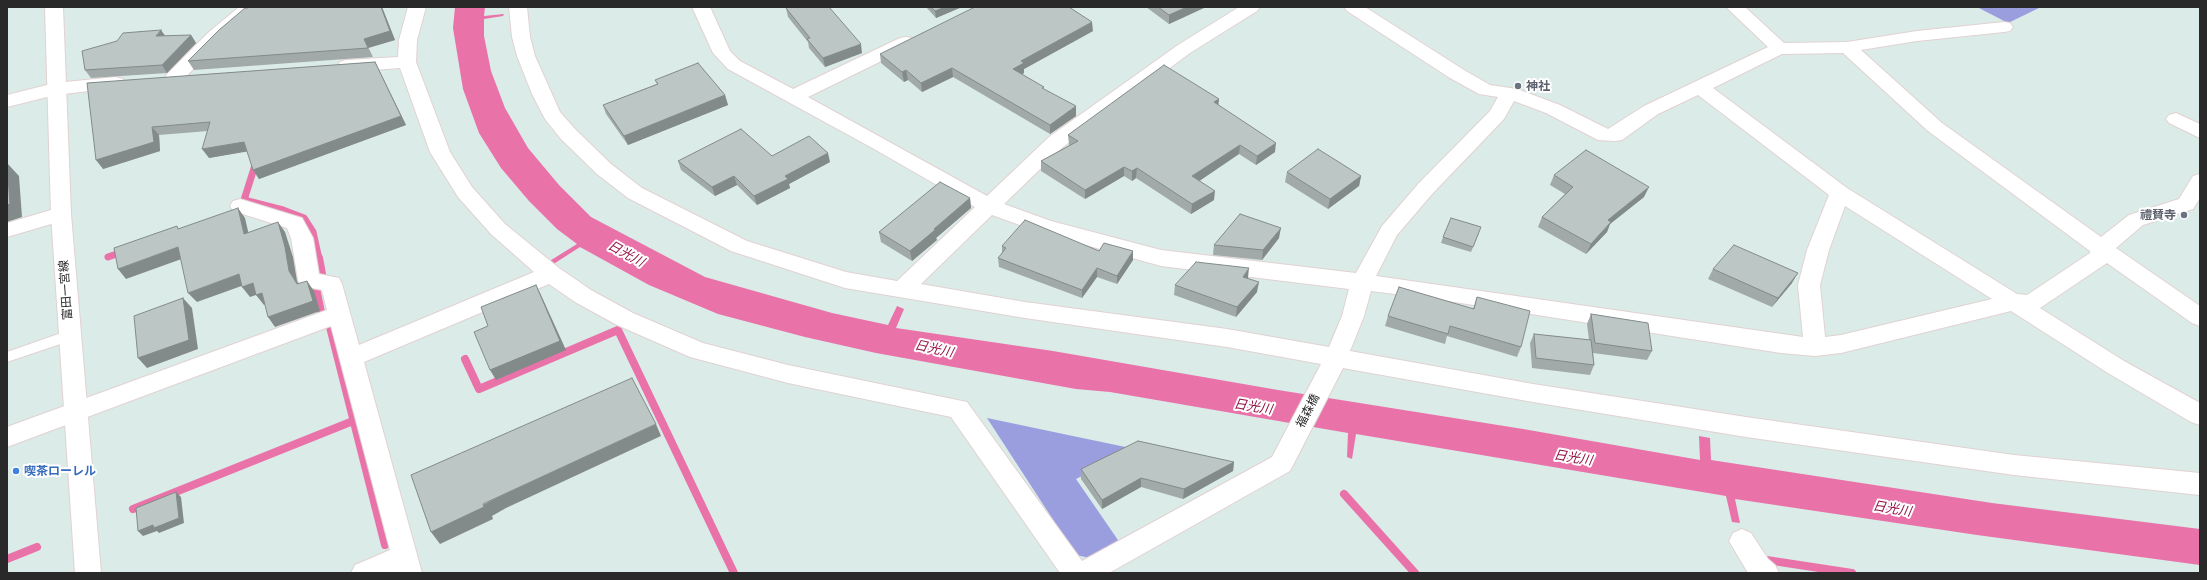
<!DOCTYPE html>
<html>
<head>
<meta charset="utf-8">
<style>
	body { margin:0 }
	#map { position:relative; width:2207px; height:580px; overflow:hidden; background:#dbebe8; font-family:"Alegreya Sans",sans-serif }
	canvas { display:block }
	.frame { position:absolute; inset:0; border:8px solid #292929; pointer-events:none }
</style>
</head>
<body>
<div id="map">
<canvas width="2207" height="580"></canvas>
<div class="frame"></div>
</div>
<script>
const context = document.querySelector('canvas').getContext('2d');
context.lineJoin = 'round';
function paint(path, color) { context.fillStyle = color; context.fill(path, 'evenodd'); }
const poly = rows => new Path2D(rows.map(r => 'M' + r).join(''));
function strokePath(path, color, width, dash) { context.strokeStyle = color; context.lineWidth = width; context.lineCap = dash ? 'butt' : 'round'; context.setLineDash(dash || []); context.stroke(path); }
function label(font, color, halo, rows, align = 'center') {
  context.font = font + ' "Alegreya Sans","Noto Sans JP",sans-serif'; context.lineWidth = 4; context.setLineDash([]); context.textBaseline = 'middle'; context.strokeStyle = halo; context.fillStyle = color; for (const [text, x, y, turn = 0] of rows) {
    context.save(); context.translate(x, y); context.rotate((+turn || 0) * Math.PI / 180); context.textAlign = isNaN(turn) ? turn : align; if (halo) context.strokeText(text, 0, 0); context.fillText(text, 0, 0); context.restore();
  }
}
paint(poly([
	[1977,7,2041,7,2008,23],
	[987,418,1135,449,1076,479,1120,543,1090,558,1076,555]
]), '#9a9edf');
paint(poly([
	[455,7,485,7,484,16,504,14,503,16,484,19,484,36,491,71,505,108,528,148,559,185,591,217,705,277,832,313,888,325,897,306,904,309,896,328,1053,351,1278,390,1523,429,1700,460,1699,436,1710,438,1711,460,1992,503,2200,529,2200,565,1977,535,1735,499,1740,523,1732,522,1726,496,1356,434,1352,459,1347,457,1348,433,1110,392,1076,389,876,353,805,337,718,314,649,285,580,247,552,265,548,262,577,244,557,229,529,201,501,168,479,133,463,89,453,28]
]), '#e972a9');
strokePath(poly([
	[256,162,244,200,283,210,304,218,313,232,319,259],
	[108,257,125,251]
]), '#e972a9', 7);
strokePath(poly([
	[319,258,322,274],
	[316,288,321,312],
	[330,327,385,545],
	[465,359,479,389,618,330,734,573],
	[1344,494,1415,573],
	[133,509,353,421],
	[7,559,37,547],
	[1760,559,1852,573]
]), '#e972a9', 8);
const lane = poly([
	[70,330,75,331,77,335,75,339,7,362,7,352,70,330]
]);
const street = poly([
	[239,7,259,7,221,40,181,82,174,84,167,82,165,78,167,74,209,32,239,7],
	[408,7,426,7,417,40,416,62,450,152,472,187,505,224,559,268,591,290,633,313,703,343,788,365,967,402,1082,561,1272,457,1321,364,1227,347,1025,318,845,288,731,251,628,198,597,174,561,139,545,119,532,94,517,56,512,37,509,7,527,7,530,37,535,56,560,112,575,129,611,164,642,188,747,241,846,272,897,281,975,207,876,150,728,69,713,53,692,7,710,7,730,51,740,61,793,89,900,38,906,37,912,38,915,42,912,46,808,97,987,196,1049,137,1178,45,1239,7,1260,7,1257,11,1190,53,1063,147,1004,204,1051,221,1161,250,1356,273,1382,226,1419,183,1490,111,1498,97,1479,94,1450,78,1347,11,1344,7,1365,7,1464,70,1490,85,1517,89,1560,105,1608,129,1644,106,1768,47,1726,7,1745,7,1784,43,1847,42,1917,31,2004,22,2010,23,2013,27,2010,31,2004,32,1917,41,1861,50,1942,123,2101,237,2129,215,2179,199,2193,176,2200,174,2200,198,2193,209,2143,225,2116,248,2200,306,2200,326,2192,323,2107,263,2040,308,2124,361,2200,403,2200,425,2191,422,2108,373,2011,311,1841,353,1815,356,1781,353,1435,299,1371,291,1364,316,1350,351,1533,384,1746,417,2014,455,2200,473,2200,495,2014,475,1746,437,1533,402,1343,368,1290,471,1109,573,1060,573,951,417,788,383,690,357,617,325,575,302,549,284,364,362,422,573,351,573,355,565,390,550,331,326,7,447,7,427,327,310,322,290,301,286,298,280,291,238,287,228,233,211,230,206,233,201,240,199,302,218,313,238,319,274,339,278,342,284,359,345,534,272,491,234,458,197,430,152,400,68,346,72,340,70,337,66,340,62,346,60,398,57,399,40,408,7],
	[1843,53,1928,131,2090,251,2090,253,2027,295,2017,294,1847,188,1713,88,1782,54,1843,53],
	[1698,95,1829,195,1807,250,1798,285,1803,337,1376,276,1397,235,1433,193,1504,119,1514,101,1546,113,1598,140,1615,141,1622,140,1658,114,1698,95],
	[1845,206,1992,299,1841,335,1825,337,1820,285,1829,250,1845,206],
	[992,215,1039,232,1161,266,1349,289,1342,316,1329,347,1227,329,1025,302,921,284,992,215],
	[116,77,123,79,125,83,123,87,55,95,7,107,7,95,55,83,116,77],
	[2176,113,2200,124,2200,138,2169,123,2166,119,2169,115,2176,113],
	[61,207,68,209,71,214,68,219,7,237,7,223,61,207],
	[1742,529,1751,533,1768,559,1775,565,1779,573,1748,573,1729,541,1733,533,1742,529]
]);
const secondary = poly([
	[45,7,63,7,71,214,101,573,75,573,51,214,45,7]
]);
strokePath(lane, '#e1d2d1', 2);
strokePath(street, '#e1d2d1', 2);
strokePath(secondary, '#e1d2d1', 2);
paint(lane, '#fff');
paint(street, '#fff');
paint(secondary, '#fff');
paint(poly([
	[249,7,382,7,395,40,368,48,373,57,194,70,188,61],
	[926,7,962,7,936,18],
	[1146,7,1206,7,1169,24],
	[786,8,862,53,825,67,809,48,808,42,788,17],
	[1093,31,1024,69,1024,73,1022,74,1044,90,1076,116,1050,134,953,77,922,92,908,80,904,82,881,63,880,54],
	[191,35,196,43,167,73,91,78,85,70,165,36],
	[375,62,406,125,259,179,247,151,209,158,208,131,159,135,160,151,103,169,87,83],
	[655,80,725,95,728,105,628,145,606,114,603,105,657,84],
	[1219,99,1218,105,1275,152,1256,165,1239,154,1199,181,1214,200,1191,214,1136,178,1132,181,1124,176,1085,199,1041,171,1041,161,1070,145,1069,145,1068,135],
	[772,156,830,162,789,184,790,188,757,205,737,185,715,196,681,170,678,161],
	[1287,172,1361,176,1359,186,1328,209,1285,182],
	[1554,175,1644,197,1610,224,1607,232,1586,254,1538,227,1542,217,1565,194,1550,185],
	[970,198,971,208,936,238,937,240,912,261,881,242,879,232],
	[1479,233,1471,252,1441,243,1443,237],
	[1279,238,1262,260,1213,255,1214,245],
	[1002,246,1099,251,1133,260,1117,284,1097,277,1082,298,999,267,998,258,1002,253],
	[1713,269,1792,283,1772,307,1708,279],
	[1248,278,1257,292,1236,317,1174,295,1175,285],
	[1477,297,1521,347,1517,357,1447,336,1445,344,1385,326,1388,316,1473,309],
	[1591,314,1652,351,1647,360,1593,353,1594,365,1590,375,1532,368,1530,343,1534,334,1589,340,1587,324],
	[1234,462,1233,471,1183,499,1141,487,1102,509,1081,479,1081,469]
]), '#a1aaa9');
paint(poly([
	[381,7,382,7,395,40,368,48,373,57,364,39],
	[945,7,962,7,936,18,935,11],
	[1187,7,1206,7,1169,24,1169,15],
	[1092,22,1093,31,1024,69,1024,73,1014,78,1013,69,1021,61],
	[161,30,166,37,156,36],
	[191,35,196,43,167,73,162,65],
	[861,44,862,53,825,67,823,58],
	[375,62,406,125,259,179,253,170],
	[952,68,953,77,922,92,921,83],
	[906,70,908,80,904,82,902,72],
	[725,95,728,105,628,145,624,136],
	[1219,99,1218,108,1214,102],
	[1076,106,1076,116,1050,134,1050,125],
	[152,127,159,135,160,151,103,169,96,160],
	[244,142,250,151,209,158,202,149],
	[1276,143,1275,152,1256,165,1257,156],
	[1240,145,1239,154,1192,186,1192,176],
	[828,153,830,162,789,184,790,188,757,205,754,196,785,176],
	[7,163,19,176,22,217,7,222],
	[1124,167,1124,176,1085,199,1085,190],
	[1137,168,1136,178,1132,181,1132,171],
	[734,176,737,185,715,196,712,187],
	[1361,176,1359,186,1328,209,1330,199],
	[1649,187,1644,197,1610,224,1607,232,1586,254,1591,244,1608,220],
	[1215,191,1214,200,1191,214,1192,204],
	[970,198,971,208,936,238,937,240,912,261,910,251,934,229],
	[238,208,245,218,251,244,244,234],
	[278,222,285,232,293,257,297,281,304,294,297,284,289,271],
	[1281,228,1279,238,1262,260,1263,250],
	[178,247,187,257,126,279,118,269],
	[1133,251,1133,260,1117,284,1117,276],
	[1097,268,1097,277,1082,298,1082,290],
	[1249,268,1248,278,1241,287,1243,277],
	[1798,273,1792,283,1772,307,1778,298],
	[239,274,247,284,197,302,188,293],
	[307,281,314,291,320,311,275,327,268,317],
	[1259,282,1257,292,1236,317,1237,307],
	[253,283,262,293,269,303,264,305,256,295,250,297,242,287],
	[536,285,541,295,566,350,496,380,490,370],
	[183,298,192,308,198,349,147,368,138,358],
	[656,424,661,436,506,508,492,516,493,519,440,544,431,532,498,497],
	[1234,462,1233,471,1183,499,1184,489],
	[1141,478,1141,487,1102,509,1102,500],
	[176,492,181,497,184,523,159,533,157,531,143,536,138,531]
]), '#838b8a');
const building = poly([
	[249,7,381,7,390,31,364,39,368,48,188,61,219,30,245,8,248,8,249,7],
	[789,7,829,7,861,44,823,58,807,39,810,38,786,8,789,7],
	[931,7,945,7,935,11,931,7],
	[975,7,1069,7,1092,22,1021,61,1024,63,1013,69,1044,87,1042,88,1076,106,1050,125,952,68,921,83,906,70,902,72,880,54,975,7],
	[1158,7,1187,7,1169,15,1158,7],
	[161,30,156,36,191,35,162,65,85,70,82,51,117,41,123,33,161,30],
	[375,62,401,116,253,170,244,142,202,149,210,122,152,127,154,142,96,160,87,83,375,62],
	[698,63,725,95,624,136,603,105,658,84,655,80,698,63],
	[1164,65,1219,99,1214,102,1276,143,1257,156,1240,145,1192,176,1215,191,1192,204,1137,168,1132,171,1124,167,1085,190,1041,161,1078,141,1068,135,1164,65],
	[741,129,772,156,809,136,828,153,785,176,788,179,754,196,734,176,712,187,678,161,741,129],
	[1318,149,1361,176,1330,199,1287,172,1318,149],
	[1586,150,1649,187,1608,220,1611,222,1591,244,1542,217,1573,187,1554,175,1586,150],
	[7,163,10,204,7,205,7,163],
	[940,182,970,198,934,229,935,230,910,251,879,232,940,182],
	[238,208,244,234,278,222,285,247,289,271,297,284,307,281,313,301,268,317,262,293,256,295,253,283,242,287,239,274,188,293,178,247,118,269,114,248,177,226,178,229,238,208],
	[1240,214,1281,228,1263,250,1214,245,1240,214],
	[1451,218,1481,227,1473,247,1443,237,1451,218],
	[1025,220,1099,251,1104,243,1133,251,1117,276,1097,268,1082,290,998,258,1006,248,1002,246,1025,220],
	[1734,245,1798,273,1778,298,1713,269,1734,245],
	[1196,262,1249,268,1243,277,1259,282,1237,307,1175,285,1196,262],
	[536,285,560,341,490,370,474,332,488,326,481,307,536,285],
	[1399,287,1474,309,1477,297,1530,311,1521,347,1450,326,1448,334,1388,316,1399,287],
	[183,298,189,340,138,358,134,316,183,298],
	[1591,314,1648,323,1652,351,1595,343,1591,314],
	[1534,334,1591,340,1594,365,1536,358,1534,334],
	[632,378,656,424,498,497,483,504,484,507,431,532,411,475,632,378],
	[1138,441,1234,462,1184,489,1141,478,1102,500,1081,469,1138,441],
	[176,492,179,518,154,528,153,525,138,531,136,508,176,492]
]);
paint(building, '#bbc6c5');
strokePath(building, '#838b8a', 1);
for (const [x, y, r, color] of [
	[1518,86,4,"#6b7280"],
	[2184,215,4,"#6b7280"],
	[16,471,4,"#3f7fe0"]
]) { const dot = new Path2D(); dot.arc(x, y, r, 0, 2 * Math.PI); context.fillStyle = color; context.fill(dot); strokePath(dot, '#fff', 1.5); }
label('bold 12px', '#5b616d', '#fff', [
	["神社",1526,86],
	["禮賛寺",2176,215,"right"]
], 'left');
label('12px', '#292929', '#fff', [
	["富田一宮線",66,290,-94],
	["福森橋",1308,411,-63]
]);
label('bold 12px', '#366cbe', '#fff', [
	["喫茶ローレル",24,471]
], 'left');
label('italic 13px', '#931344', '#fff', [
	["日光川",626,254,29],
	["日光川",934,349,12],
	["日光川",1253,407,9],
	["日光川",1573,458,9],
	["日光川",1892,509,9]
]);
</script>
</body>
</html>
